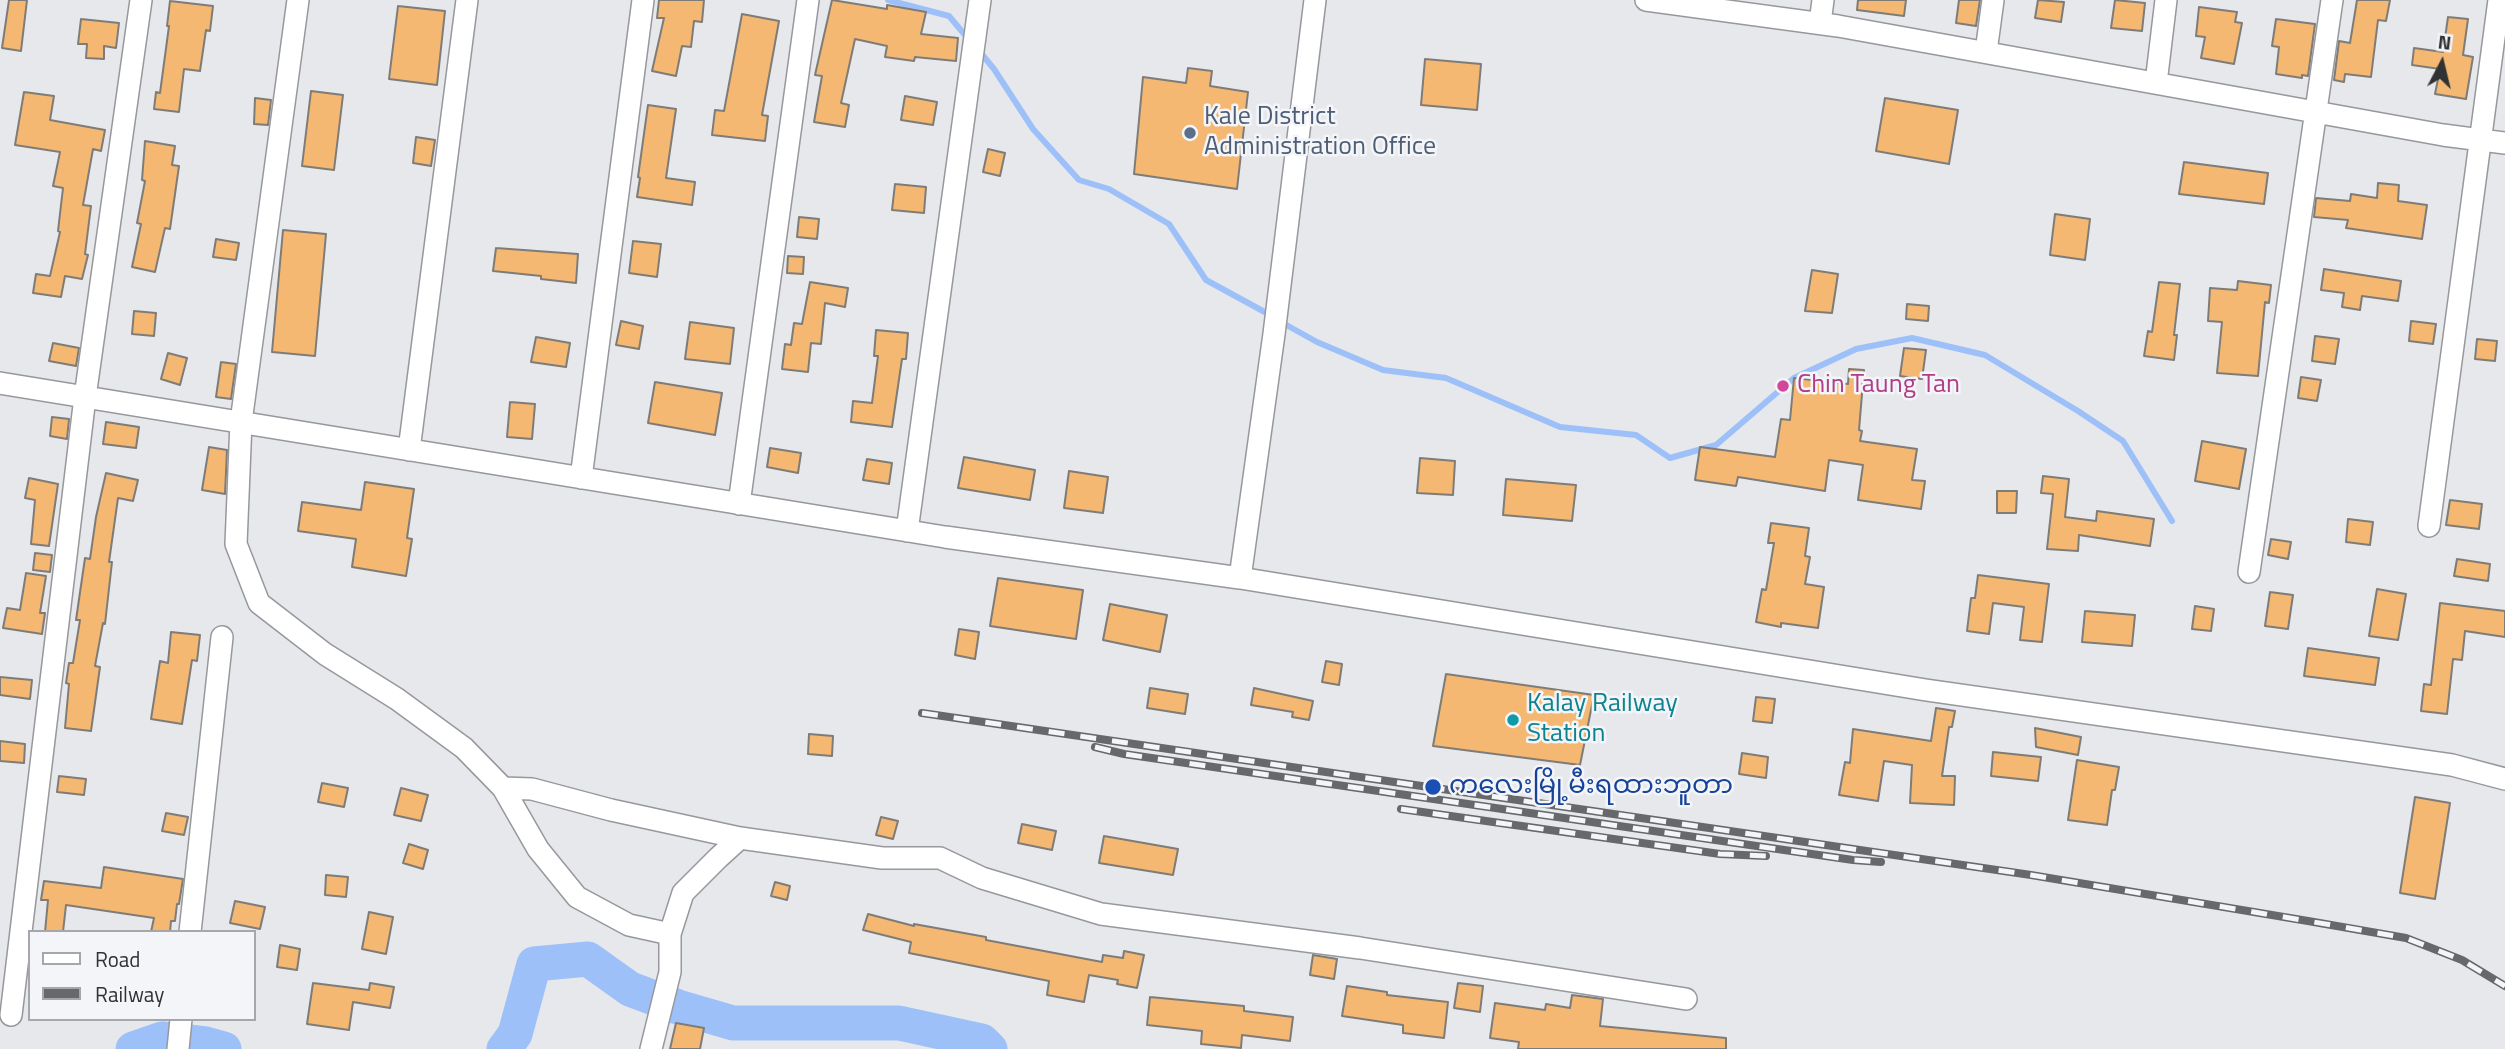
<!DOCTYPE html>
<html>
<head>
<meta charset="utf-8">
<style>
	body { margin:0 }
	#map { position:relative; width:2505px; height:1049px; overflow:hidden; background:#e6e8ec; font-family:"Titillium Web",sans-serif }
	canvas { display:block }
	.legend { position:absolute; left:28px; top:930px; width:228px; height:91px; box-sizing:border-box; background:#f3f5f9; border:2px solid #a5a7aa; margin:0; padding:9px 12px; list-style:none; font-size:21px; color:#313234 }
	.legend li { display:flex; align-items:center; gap:14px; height:35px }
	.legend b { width:35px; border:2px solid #a5a7aa }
	.north { position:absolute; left:2407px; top:28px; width:70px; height:70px; -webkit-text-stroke:5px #f3f5f9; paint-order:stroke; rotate:7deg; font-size:19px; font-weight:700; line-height:28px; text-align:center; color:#313234 }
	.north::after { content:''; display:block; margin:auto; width:24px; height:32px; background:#313234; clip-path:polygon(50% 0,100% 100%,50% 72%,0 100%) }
</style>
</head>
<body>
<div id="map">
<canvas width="2505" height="1049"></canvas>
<ul class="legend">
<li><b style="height:9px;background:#fff"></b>Road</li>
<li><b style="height:9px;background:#67686b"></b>Railway</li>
</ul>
<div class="north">N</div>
</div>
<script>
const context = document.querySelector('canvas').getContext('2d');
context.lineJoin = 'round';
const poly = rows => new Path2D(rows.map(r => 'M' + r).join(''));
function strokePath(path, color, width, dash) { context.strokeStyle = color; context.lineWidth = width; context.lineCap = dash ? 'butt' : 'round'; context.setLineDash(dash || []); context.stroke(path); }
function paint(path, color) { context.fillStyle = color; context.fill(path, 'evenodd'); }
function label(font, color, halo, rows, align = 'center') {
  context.font = font + ' "Titillium Web","Noto Sans Myanmar",sans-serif'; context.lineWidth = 5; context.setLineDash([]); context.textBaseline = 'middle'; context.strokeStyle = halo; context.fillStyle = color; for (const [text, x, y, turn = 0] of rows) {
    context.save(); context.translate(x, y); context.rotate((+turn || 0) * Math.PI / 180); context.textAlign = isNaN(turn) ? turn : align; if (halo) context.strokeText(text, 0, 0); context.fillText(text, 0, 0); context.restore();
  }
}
strokePath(poly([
	[888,0,949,16,970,41],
	[980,52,994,69,1033,129,1079,180,1109,189,1169,224,1206,280,1272,316],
	[1281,322,1317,342,1383,370,1446,378,1560,427,1636,435,1670,458,1716,445,1794,378,1856,349,1912,338,1985,355,2078,411,2123,441,2172,521]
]), '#9ec0f9', 6);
strokePath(poly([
	[133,1049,162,1039,206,1044,224,1049],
	[504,1049,515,1034,534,964,588,959,630,989,678,1007,733,1023,899,1023,982,1041,990,1049]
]), '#9ec0f9', 35);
const building = poly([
	[9,0,27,0,21,51,2,48,9,0],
	[659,0,704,0,702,22,694,21,691,47,682,46,676,76,652,71,664,18,657,18,659,0],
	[832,0,887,9,887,5,926,12,921,34,958,38,956,61,915,57,914,61,885,57,887,46,855,39,841,103,849,105,845,127,814,122,822,76,815,75,832,0],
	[1858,0,1906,0,1904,16,1857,10,1858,0],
	[1959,0,1980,0,1976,26,1956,23,1959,0],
	[2038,0,2064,2,2061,22,2035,18,2038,0],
	[2115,0,2145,3,2142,31,2111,28,2115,0],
	[2357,0,2390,0,2386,21,2378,20,2371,77,2345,74,2344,82,2334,80,2339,41,2350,43,2357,0],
	[170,1,213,6,210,31,206,30,200,71,184,69,179,112,154,109,156,92,160,93,169,26,167,26,170,1],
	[398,6,445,11,437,85,389,79,398,6],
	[2199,7,2237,12,2235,22,2242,23,2234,64,2201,58,2205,37,2196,36,2199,7],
	[742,14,779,21,762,115,768,116,765,141,712,135,715,110,724,111,742,14],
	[2448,17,2468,19,2463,55,2473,57,2466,99,2435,94,2440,69,2412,65,2414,48,2443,52,2448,17],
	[81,19,119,23,116,48,104,46,104,59,86,58,87,44,78,44,81,19],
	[2276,19,2315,24,2308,76,2302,75,2302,78,2276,74,2279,47,2272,46,2276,19],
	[1425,59,1481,64,1477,110,1421,105,1425,59],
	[1188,68,1212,71,1210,86,1248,92,1237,189,1134,174,1143,77,1186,83,1188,68],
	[311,91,343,95,334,170,302,166,311,91],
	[24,92,54,96,50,120,105,130,101,151,93,149,83,205,91,206,85,254,88,255,82,279,65,276,61,297,33,293,36,274,50,276,60,232,58,231,63,188,53,186,60,152,15,145,24,92],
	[905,96,937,102,933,125,901,120,905,96],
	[255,98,271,100,268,125,254,124,255,98],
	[1885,98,1958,110,1949,164,1876,151,1885,98],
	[648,105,676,109,666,178,695,182,692,205,637,197,640,178,638,177,648,105],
	[416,137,435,140,431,166,413,163,416,137],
	[145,141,175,146,172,165,179,166,170,229,165,228,155,272,132,267,141,224,137,223,145,181,142,180,145,141],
	[988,149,1005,153,1000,176,983,172,988,149],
	[2184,162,2268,173,2264,204,2179,194,2184,162],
	[2378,183,2399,185,2398,201,2427,205,2422,239,2346,228,2348,220,2314,217,2316,198,2350,201,2351,194,2377,198,2378,183],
	[895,184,926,187,924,213,892,210,895,184],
	[2055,214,2090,219,2085,260,2050,255,2055,214],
	[799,217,819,219,817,239,797,237,799,217],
	[283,230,326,234,315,356,272,352,283,230],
	[216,239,239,243,236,260,213,257,216,239],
	[633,241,661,244,657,277,629,273,633,241],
	[496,248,578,254,576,283,541,279,541,276,493,271,496,248],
	[788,256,804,257,803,274,787,273,788,256],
	[2324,269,2401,281,2398,301,2362,296,2360,310,2342,307,2344,293,2321,290,2324,269],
	[1812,270,1838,274,1832,313,1805,311,1812,270],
	[2238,281,2271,285,2269,303,2265,302,2258,376,2217,373,2222,322,2208,321,2210,288,2237,290,2238,281],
	[810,282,848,288,845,307,825,303,821,344,811,343,808,372,782,369,785,344,791,345,794,323,802,324,810,282],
	[2159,282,2180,284,2174,335,2177,335,2174,360,2144,356,2148,331,2152,332,2159,282],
	[1907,304,1929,306,1928,321,1906,319,1907,304],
	[134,311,156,313,154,336,132,334,134,311],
	[621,321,643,326,639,349,616,345,621,321],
	[2411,321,2436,324,2433,344,2409,341,2411,321],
	[690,322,734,328,730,364,685,359,690,322],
	[876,330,908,333,906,359,902,359,892,427,851,422,853,401,872,403,878,356,874,356,876,330],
	[2315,336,2339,339,2335,364,2312,361,2315,336],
	[536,337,570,343,566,367,531,362,536,337],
	[2477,339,2497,341,2495,361,2475,359,2477,339],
	[53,343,79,348,76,366,49,361,53,343],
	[1904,348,1926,350,1922,379,1900,376,1904,348],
	[168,353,187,358,180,385,161,379,168,353],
	[221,362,236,364,231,399,216,397,221,362],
	[1849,369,1864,370,1859,430,1862,431,1860,441,1917,449,1912,480,1925,481,1921,509,1858,500,1863,465,1829,460,1825,491,1738,477,1736,486,1695,480,1700,447,1775,457,1781,419,1790,420,1794,378,1848,384,1849,369],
	[2301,377,2321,380,2317,401,2298,398,2301,377],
	[655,382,722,393,715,435,648,423,655,382],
	[510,402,535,404,532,439,507,437,510,402],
	[52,417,69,419,67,439,50,436,52,417],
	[106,422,139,427,136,448,103,444,106,422],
	[2202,441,2246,449,2239,489,2195,481,2202,441],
	[209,447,227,450,225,494,202,490,209,447],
	[770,448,801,453,798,473,767,467,770,448],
	[964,457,1035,470,1030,500,958,488,964,457],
	[1420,458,1455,461,1453,495,1417,493,1420,458],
	[867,459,892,463,889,484,863,480,867,459],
	[1069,471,1108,477,1103,513,1064,508,1069,471],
	[106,473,138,480,133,501,118,498,109,562,112,562,105,624,103,623,95,666,100,667,91,731,65,728,69,684,66,683,69,663,73,663,80,620,76,620,85,558,90,559,96,517,106,473],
	[2043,476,2069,479,2065,517,2096,521,2097,511,2154,519,2150,546,2079,535,2078,551,2047,549,2053,494,2041,493,2043,476],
	[29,478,58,484,49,546,31,544,35,500,25,498,29,478],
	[1506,479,1576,485,1572,521,1503,515,1506,479],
	[365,482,414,489,407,538,412,539,406,576,352,567,356,539,298,531,302,502,361,510,365,482],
	[1997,491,2017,491,2016,513,1997,513,1997,491],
	[2450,500,2482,504,2479,529,2446,525,2450,500],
	[2348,519,2373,522,2370,545,2346,542,2348,519],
	[1771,523,1809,528,1805,556,1810,557,1805,584,1824,587,1818,628,1781,623,1781,627,1756,622,1762,589,1766,590,1774,543,1768,543,1771,523],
	[2271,539,2291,542,2288,559,2268,555,2271,539],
	[35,553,52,555,50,572,33,570,35,553],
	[2457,559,2490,564,2488,581,2454,576,2457,559],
	[26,573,46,576,40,613,45,613,42,634,3,628,7,608,20,610,26,573],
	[1978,575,2049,584,2042,642,2020,640,2024,607,1993,603,1989,634,1967,631,1971,598,1975,598,1978,575],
	[998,578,1083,590,1076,639,990,626,998,578],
	[2377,589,2406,594,2398,640,2369,636,2377,589],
	[2270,592,2293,595,2288,629,2265,626,2270,592],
	[2440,603,2505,611,2505,637,2465,631,2462,660,2453,659,2447,714,2421,711,2424,684,2431,685,2440,603],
	[1110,604,1167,615,1160,652,1103,640,1110,604],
	[2195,606,2214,609,2211,631,2192,629,2195,606],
	[2085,611,2135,615,2132,646,2082,642,2085,611],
	[959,629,979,632,975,659,955,655,959,629],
	[171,632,200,635,197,661,192,660,182,724,151,719,160,661,168,663,171,632],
	[2308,648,2379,658,2375,685,2304,676,2308,648],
	[1326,661,1342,664,1339,685,1322,682,1326,661],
	[1446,674,1594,695,1580,765,1433,746,1446,674],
	[0,677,32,680,30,699,0,695,0,677],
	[1150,688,1188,694,1185,714,1147,708,1150,688],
	[1254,688,1313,701,1309,720,1292,717,1293,712,1251,705,1254,688],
	[1756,697,1775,699,1772,723,1753,721,1756,697],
	[1936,708,1955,711,1952,727,1949,727,1942,776,1955,776,1954,805,1910,803,1912,765,1884,761,1878,801,1839,795,1845,762,1850,763,1853,729,1931,741,1936,708],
	[2035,728,2081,737,2078,755,2036,747,2035,728],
	[809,734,833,736,832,756,808,754,809,734],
	[0,741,25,744,24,763,0,761,0,741],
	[1993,752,2041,757,2038,781,1991,776,1993,752],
	[1742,753,1768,757,1766,778,1739,774,1742,753],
	[2077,760,2119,767,2115,790,2112,790,2107,825,2068,820,2077,760],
	[59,776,86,779,84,795,57,792,59,776],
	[322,783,348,788,344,807,318,802,322,783],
	[401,788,428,795,421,821,394,815,401,788],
	[2415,797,2450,803,2435,899,2400,893,2415,797],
	[166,813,188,817,184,835,162,831,166,813],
	[881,817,898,821,893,839,876,835,881,817],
	[1022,824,1056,831,1052,850,1018,843,1022,824],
	[1104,836,1178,849,1173,875,1099,863,1104,836],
	[409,844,428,850,423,869,403,863,409,844],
	[104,867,183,879,179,904,177,904,175,921,171,921,170,932,151,932,154,918,66,905,63,932,45,932,48,900,41,900,44,881,101,888,104,867],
	[326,875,348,877,346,897,325,895,326,875],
	[775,882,790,886,787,900,771,896,775,882],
	[235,901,265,907,260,929,230,923,235,901],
	[369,912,393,917,386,954,362,949,369,912],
	[868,914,914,926,914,924,986,937,986,940,1102,962,1103,955,1123,958,1124,951,1144,955,1137,988,1117,984,1118,980,1089,975,1084,1002,1047,995,1049,981,909,953,911,942,863,930,868,914],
	[280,945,300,949,297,970,277,967,280,945],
	[1313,955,1337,959,1334,979,1310,975,1313,955],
	[313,983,369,990,370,983,394,987,390,1008,353,1002,349,1030,307,1024,313,983],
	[1458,983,1483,986,1480,1012,1454,1008,1458,983],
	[1347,986,1387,992,1387,995,1448,1002,1444,1038,1403,1033,1403,1025,1342,1016,1347,986],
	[1572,995,1603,999,1600,1026,1726,1038,1726,1049,1518,1049,1519,1042,1490,1038,1495,1003,1545,1010,1546,1004,1570,1008,1572,995],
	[1150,997,1244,1006,1244,1011,1293,1017,1290,1041,1242,1035,1241,1048,1201,1044,1202,1031,1147,1025,1150,997],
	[676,1023,704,1028,700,1049,670,1049,676,1023]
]);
paint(building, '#f4b872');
strokePath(building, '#7f7c78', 2);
const minor = poly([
	[298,0,241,422,236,544,259,603,325,654,397,699,464,748,503,788,538,849,577,897,629,925,670,934],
	[1646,0,1838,26,2443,135,2505,143],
	[1820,23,1823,0],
	[1986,52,1993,0],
	[2156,83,2166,0],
	[0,383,945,537,1240,578,1274,334,1315,0],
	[409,450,467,0],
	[581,478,643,0],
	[739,504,808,0],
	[2429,526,2499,0],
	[907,531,980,0],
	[2249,572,2332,0],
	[1240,578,1926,690,2452,765,2505,779],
	[503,788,532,789,611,810,740,838,882,858,940,858,982,878,1101,914,1360,948,1686,999],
	[190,932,222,637],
	[11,1015,85,397,141,0],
	[178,1049,181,1019],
	[651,1049,670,972,670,934,683,893,718,858,740,838]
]);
strokePath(minor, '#96989c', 24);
strokePath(minor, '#fff', 21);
const rail = poly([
	[922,713,2031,875,2308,921,2406,938,2462,960,2505,986],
	[1095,747,1124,754,1853,860,1881,862],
	[1401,809,1720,854,1766,856]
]);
strokePath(rail, '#67686b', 8);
strokePath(rail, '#f3f5f9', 5, [16]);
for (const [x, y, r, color] of [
	[1190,133,7,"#5c6f8a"],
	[1783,386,7,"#d1479c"],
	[1513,720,7,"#0f9aa8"],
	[1433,787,9,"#1a4fb4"]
]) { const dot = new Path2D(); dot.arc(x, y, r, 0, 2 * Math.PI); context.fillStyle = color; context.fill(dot); strokePath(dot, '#f3f5f9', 2.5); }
label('26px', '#4e5e75', '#f3f5f9', [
	["Kale District",1204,118],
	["Administration Office",1204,148]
], 'left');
label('26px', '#b23c85', '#f3f5f9', [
	["Chin Taung Tan",1797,386]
], 'left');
label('26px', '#0d838f', '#f3f5f9', [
	["Kalay Railway",1527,705],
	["Station",1527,735]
], 'left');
label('26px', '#164399', '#f3f5f9', [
	["ကလေးမြို့မီးရထားဘူတာ",1449,787]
], 'left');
</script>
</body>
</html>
